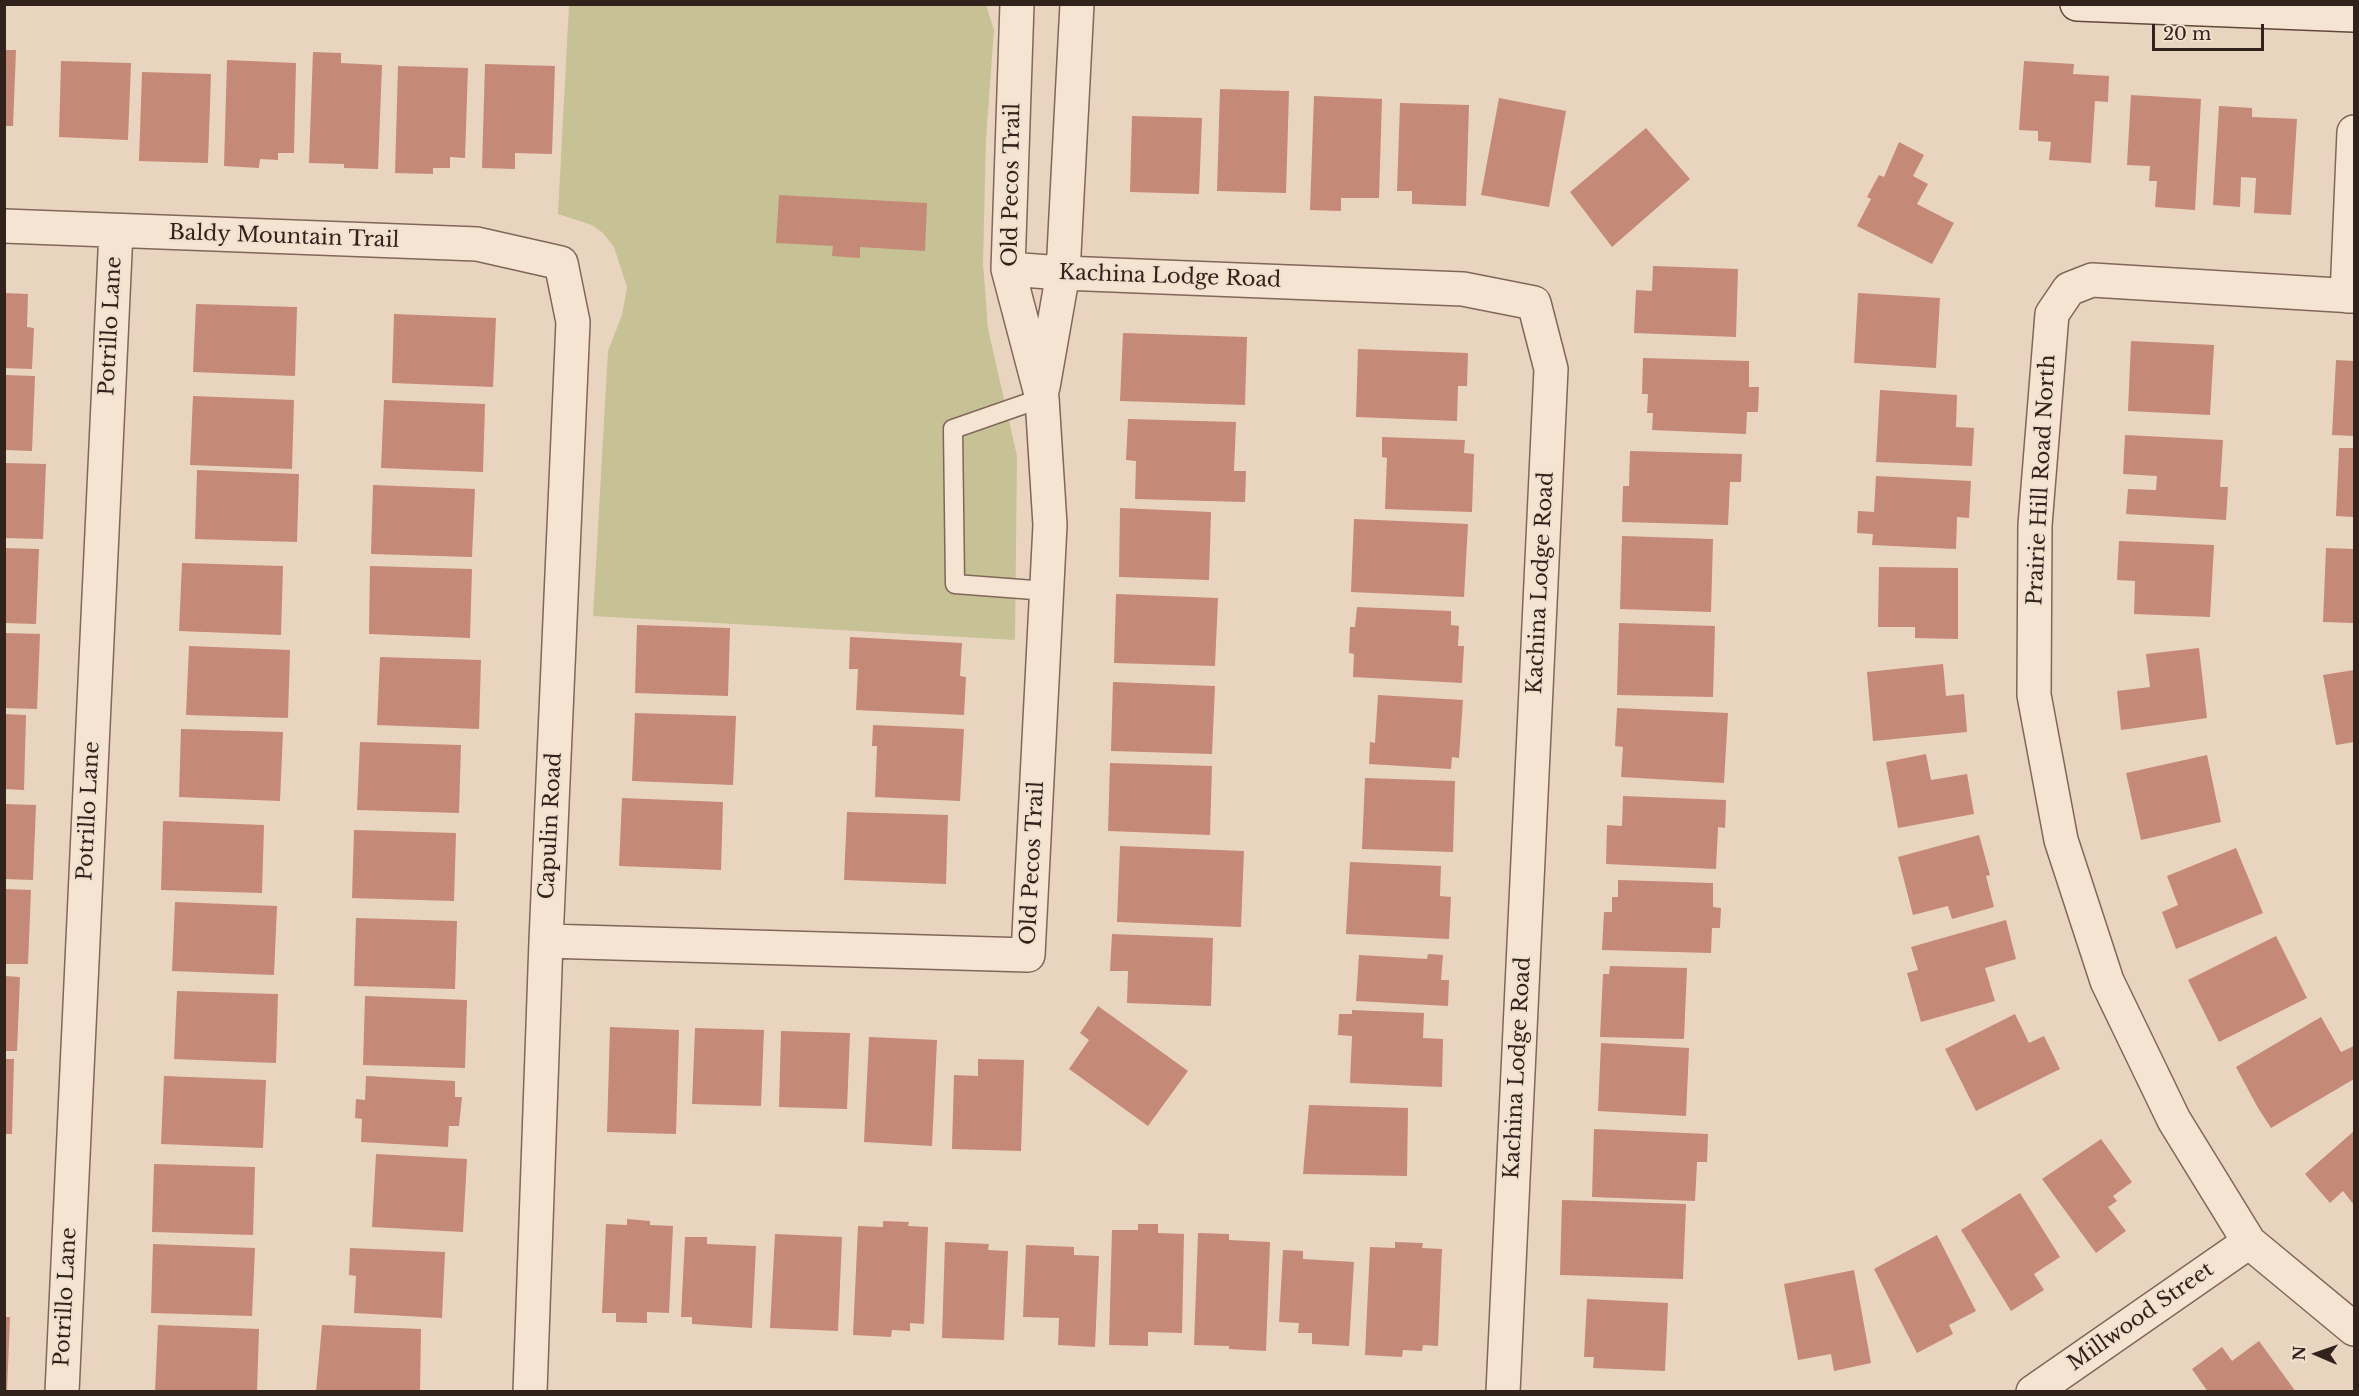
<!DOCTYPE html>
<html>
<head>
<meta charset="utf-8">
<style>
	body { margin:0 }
	#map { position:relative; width:2359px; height:1396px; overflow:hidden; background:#e9d5bf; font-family:"Libre Baskerville",serif }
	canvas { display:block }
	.frame { position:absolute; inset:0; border:6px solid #31221c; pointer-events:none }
	.north { position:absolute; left:2287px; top:1324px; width:60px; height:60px; -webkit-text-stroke:4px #f2e0ce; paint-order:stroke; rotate:272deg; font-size:16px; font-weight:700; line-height:24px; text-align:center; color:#31221c }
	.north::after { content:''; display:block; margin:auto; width:21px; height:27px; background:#31221c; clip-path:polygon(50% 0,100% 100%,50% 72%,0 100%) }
	.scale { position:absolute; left:2152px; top:24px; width:112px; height:27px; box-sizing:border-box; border:3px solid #31221c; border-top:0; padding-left:8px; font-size:18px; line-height:21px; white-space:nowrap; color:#31221c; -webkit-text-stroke:4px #f2e0ce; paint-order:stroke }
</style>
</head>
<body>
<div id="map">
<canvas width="2359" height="1396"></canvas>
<div class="frame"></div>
<div class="north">N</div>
<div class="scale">20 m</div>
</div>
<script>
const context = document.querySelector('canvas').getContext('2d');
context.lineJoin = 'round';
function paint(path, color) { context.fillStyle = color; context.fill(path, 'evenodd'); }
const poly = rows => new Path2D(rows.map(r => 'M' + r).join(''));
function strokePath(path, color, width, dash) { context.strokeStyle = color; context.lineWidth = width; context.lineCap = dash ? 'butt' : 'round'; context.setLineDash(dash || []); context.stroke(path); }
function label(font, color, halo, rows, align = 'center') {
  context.font = font + ' "Libre Baskerville",serif'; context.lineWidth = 4.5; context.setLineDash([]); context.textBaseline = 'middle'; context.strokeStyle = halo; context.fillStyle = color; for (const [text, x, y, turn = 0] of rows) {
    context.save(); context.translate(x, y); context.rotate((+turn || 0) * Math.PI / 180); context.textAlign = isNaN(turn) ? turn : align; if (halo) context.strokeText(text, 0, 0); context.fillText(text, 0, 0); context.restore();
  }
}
paint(poly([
	[569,5,986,5,994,30,986,139,983,263,988,329,1017,456,1015,640,593,616,608,351,622,315,627,287,614,247,603,233,592,225,558,214]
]), '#c6c295');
paint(poly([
	[4,50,16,50,13,126,4,126],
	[313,52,341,53,341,63,382,65,378,169,344,168,344,164,309,163],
	[227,60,296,63,294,153,278,153,278,160,260,159,259,168,224,166],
	[61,61,131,63,128,140,59,137],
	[2024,61,2074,64,2073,74,2109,76,2108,102,2095,101,2091,163,2049,160,2051,142,2038,141,2038,131,2019,130],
	[485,64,555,66,552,154,515,153,515,169,482,168],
	[398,66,468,68,465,158,450,157,450,168,433,168,433,174,395,173],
	[142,72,211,74,208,163,139,161],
	[1220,89,1289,91,1286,193,1217,191],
	[2131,95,2201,99,2195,210,2155,207,2157,181,2149,181,2150,166,2127,165],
	[1314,96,1382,99,1379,198,1341,198,1341,211,1310,210],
	[1499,98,1566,111,1549,207,1481,195],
	[1400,103,1469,105,1466,206,1412,204,1412,191,1397,191],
	[2219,106,2252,108,2252,117,2297,119,2291,215,2254,213,2256,178,2241,177,2240,207,2213,205],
	[1132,116,1202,118,1199,194,1130,192],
	[1646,128,1690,179,1612,247,1570,192],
	[1899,142,1924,155,1913,176,1928,184,1917,204,1954,223,1932,264,1857,226,1871,199,1867,197,1879,175,1884,177],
	[779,195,927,203,925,251,860,247,860,258,832,256,833,246,776,243],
	[1653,266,1738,269,1736,337,1634,333,1636,290,1652,291],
	[4,293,28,294,27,327,34,328,32,369,4,368],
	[1858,293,1940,298,1936,368,1854,363],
	[196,304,297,307,295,376,193,372],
	[394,314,496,318,493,387,392,383],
	[1123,333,1247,337,1245,405,1120,401],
	[2131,341,2214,345,2210,415,2128,411],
	[1358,349,1468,353,1467,386,1458,386,1457,421,1356,417],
	[1643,358,1749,361,1749,387,1759,387,1758,412,1747,412,1746,434,1652,430,1653,413,1647,413,1648,394,1642,394],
	[2336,360,2354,361,2354,436,2332,435],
	[5,375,35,376,32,451,5,450],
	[1880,390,1957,395,1956,427,1974,428,1972,466,1876,462],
	[193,396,294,400,292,469,190,465],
	[384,400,485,404,483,472,381,468],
	[1128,419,1236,422,1234,471,1246,471,1245,502,1135,499,1136,461,1126,460],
	[2125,435,2223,440,2220,487,2228,487,2226,520,2126,514,2128,489,2156,490,2157,476,2123,474],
	[1382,437,1465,440,1464,453,1474,454,1472,512,1385,509,1387,458,1382,457],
	[2339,448,2354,448,2354,517,2336,516],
	[1630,451,1742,454,1741,482,1730,482,1728,525,1622,522,1623,486,1629,486],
	[4,463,46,464,43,539,4,538],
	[197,470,299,474,297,542,195,539],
	[1876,476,1971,481,1969,518,1957,517,1956,549,1872,545,1873,534,1857,533,1858,511,1874,512],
	[373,485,475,489,472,557,371,554],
	[1120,508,1211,512,1209,580,1119,577],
	[1354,519,1468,524,1464,597,1351,592],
	[1622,536,1713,539,1711,612,1620,609],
	[2119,541,2214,545,2210,617,2134,614,2135,581,2117,580],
	[4,548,39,549,36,624,4,623],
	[2326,548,2354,549,2354,623,2323,622],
	[182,563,283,566,281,635,179,631],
	[370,566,472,569,470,638,369,634],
	[1879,567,1958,568,1958,639,1915,638,1915,627,1878,627],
	[1116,594,1218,598,1215,666,1114,663],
	[1357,607,1451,611,1451,625,1459,626,1458,646,1464,646,1462,683,1353,677,1354,654,1349,653,1350,627,1355,627],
	[1619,623,1715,626,1713,697,1617,695],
	[637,625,730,628,728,696,635,693],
	[4,633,40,634,37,709,4,708],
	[850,637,962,643,960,676,966,677,964,715,856,710,858,669,849,669],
	[189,646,290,650,288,718,186,715],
	[2199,648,2207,718,2121,730,2117,691,2150,687,2146,654],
	[380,657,481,660,479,729,377,725],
	[1943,664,1946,696,1964,694,1967,732,1873,741,1867,672],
	[2354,670,2354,742,2336,745,2323,675],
	[1113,682,1215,686,1212,754,1111,751],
	[1378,695,1463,700,1459,758,1452,757,1451,769,1369,764,1370,742,1375,743],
	[1617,708,1728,713,1724,783,1621,777,1623,747,1615,746],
	[635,713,736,716,733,785,632,781],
	[4,714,26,715,24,790,4,789],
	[873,725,964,729,960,801,875,797,877,746,872,746],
	[181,729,283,732,280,801,179,797],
	[360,742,461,745,459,813,357,810],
	[1926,754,1931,780,1967,774,1974,814,1898,828,1886,762],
	[2207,755,2221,822,2141,840,2126,773],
	[1110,763,1212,766,1210,835,1108,831],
	[1365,778,1455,781,1453,852,1362,849],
	[1623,796,1726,800,1725,828,1718,827,1716,869,1606,864,1607,825,1622,826],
	[622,798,723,802,721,870,619,866],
	[4,804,36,805,33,880,4,879],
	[847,812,948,815,946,884,844,880],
	[163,821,264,825,262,893,161,890],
	[354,830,456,833,454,901,352,898],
	[1979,835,1990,875,1986,876,1994,907,1952,919,1948,906,1913,915,1898,857],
	[1120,846,1244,851,1241,927,1117,922],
	[2236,848,2263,913,2176,949,2162,912,2178,905,2167,876],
	[1350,862,1441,866,1440,896,1451,897,1449,939,1346,934],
	[1618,880,1713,883,1713,907,1721,908,1720,928,1712,928,1711,953,1602,950,1604,912,1612,912,1612,897,1618,897],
	[4,889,31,890,28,964,4,964],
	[175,902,277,906,274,975,172,971],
	[356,918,457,921,455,989,354,986],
	[2006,920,2016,959,1985,968,1995,1001,1921,1022,1907,973,1918,970,1911,947],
	[1112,934,1213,938,1211,1006,1127,1003,1128,971,1110,971],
	[2276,936,2307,998,2219,1042,2188,980],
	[1428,954,1443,955,1441,980,1449,980,1448,1006,1356,1001,1359,955,1427,959],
	[1610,966,1687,968,1684,1039,1600,1037,1603,974,1609,974],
	[4,976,20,977,17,1051,4,1051],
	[177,991,278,994,276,1063,174,1059],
	[365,996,467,1000,465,1068,363,1065],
	[1098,1006,1188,1071,1148,1126,1069,1069,1089,1040,1080,1033],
	[1352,1010,1424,1013,1423,1038,1443,1039,1442,1087,1350,1083,1352,1036,1338,1035,1339,1014,1352,1014],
	[2015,1014,2029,1043,2044,1036,2060,1069,1976,1111,1945,1049],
	[2321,1017,2341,1052,2354,1046,2354,1073,2353,1074,2354,1079,2271,1128,2258,1108,2236,1067],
	[610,1027,679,1030,676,1134,607,1132],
	[695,1028,764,1030,761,1106,692,1104],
	[781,1031,850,1033,847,1109,779,1107],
	[869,1037,937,1040,932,1146,864,1142],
	[1601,1043,1689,1048,1686,1116,1598,1111],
	[4,1059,14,1059,12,1134,4,1134],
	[978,1059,1024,1060,1021,1151,952,1149,954,1075,978,1076],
	[164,1076,266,1080,263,1148,161,1144],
	[366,1076,455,1081,455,1097,462,1097,459,1126,449,1126,448,1147,361,1142,362,1119,355,1118,356,1099,365,1100],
	[1309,1105,1408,1108,1407,1176,1303,1174],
	[1594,1129,1708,1134,1707,1162,1697,1162,1695,1201,1592,1197],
	[2354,1131,2354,1205,2343,1191,2330,1203,2305,1174],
	[2101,1139,2132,1182,2113,1196,2117,1201,2108,1207,2126,1231,2096,1253,2042,1179],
	[376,1154,467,1159,463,1232,372,1227],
	[154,1164,255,1167,253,1235,152,1232],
	[2020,1193,2060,1257,2034,1274,2044,1290,2011,1311,1961,1230],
	[1562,1200,1686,1204,1683,1279,1560,1275],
	[627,1219,650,1221,650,1225,673,1226,669,1313,647,1312,647,1323,616,1322,616,1313,602,1313,606,1224,627,1225],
	[883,1221,909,1222,908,1226,928,1227,924,1324,910,1323,910,1331,892,1330,891,1337,853,1335,858,1226,883,1227],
	[1138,1224,1158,1224,1158,1233,1184,1234,1182,1333,1148,1332,1148,1346,1109,1345,1112,1230,1138,1230],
	[1198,1233,1229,1234,1229,1240,1270,1242,1266,1351,1229,1349,1229,1346,1194,1345],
	[775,1234,842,1237,838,1331,770,1328],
	[1937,1235,1976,1311,1949,1325,1953,1334,1917,1353,1874,1269],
	[685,1237,707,1237,707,1244,756,1246,752,1328,692,1324,692,1317,681,1317],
	[945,1242,989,1244,988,1250,1008,1251,1004,1340,942,1338],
	[1395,1242,1423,1243,1422,1248,1442,1249,1438,1346,1423,1345,1422,1351,1403,1350,1402,1357,1365,1355,1370,1247,1395,1248],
	[153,1244,255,1248,252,1316,151,1313],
	[1026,1245,1074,1247,1074,1255,1099,1256,1095,1347,1058,1345,1059,1318,1023,1317],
	[350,1248,445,1252,442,1318,354,1313,356,1276,349,1275],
	[1283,1250,1303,1251,1303,1259,1354,1262,1349,1346,1312,1344,1312,1333,1298,1333,1299,1323,1279,1322],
	[1854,1270,1871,1363,1834,1371,1831,1354,1798,1360,1784,1284],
	[1587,1299,1668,1303,1665,1371,1593,1368,1594,1357,1584,1357],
	[4,1317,10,1317,7,1392,4,1392],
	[158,1325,259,1329,257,1392,155,1392],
	[322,1325,421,1329,420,1392,316,1392],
	[2259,1341,2296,1392,2208,1392,2192,1369,2222,1347,2232,1361]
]), '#c58978');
const lane = poly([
	[1042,398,953,429,955,584,1047,591]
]);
const street = poly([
	[4,226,477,244,561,263,573,322,546,941,530,1392],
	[1008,269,1063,273,1463,289,1534,303,1551,369,1503,1392],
	[2347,296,2354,132],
	[2354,296,2092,280,2069,289,2052,314,2035,525,2034,695,2061,840,2107,981,2174,1120,2249,1242,2354,1329],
	[1043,387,1063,273,1077,4],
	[546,941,1028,955,1050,525,1042,398,1008,269,1017,4],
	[62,1392,116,231],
	[2033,1392,2249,1242]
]);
const secondary = poly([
	[2077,4,2354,15]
]);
strokePath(lane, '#816659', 21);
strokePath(street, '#816659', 36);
strokePath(secondary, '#62483c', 36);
strokePath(lane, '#f5e4d2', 18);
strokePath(street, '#f5e4d2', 33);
strokePath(secondary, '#f5e4d2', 33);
label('21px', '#31221c', '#f2e0ce', [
	["Old Pecos Trail",1012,185,-89],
	["Baldy Mountain Trail",284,237,2],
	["Kachina Lodge Road",1170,277,2],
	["Potrillo Lane",111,326,-87],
	["Prairie Hill Road North",2042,480,-87],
	["Kachina Lodge Road",1541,583,-87],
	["Potrillo Lane",89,811,-87],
	["Capulin Road",551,826,-87],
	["Old Pecos Trail",1033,863,-87],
	["Kachina Lodge Road",1518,1068,-87],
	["Potrillo Lane",66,1297,-87],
	["Millwood Street",2141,1317,-35]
]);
</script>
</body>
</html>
